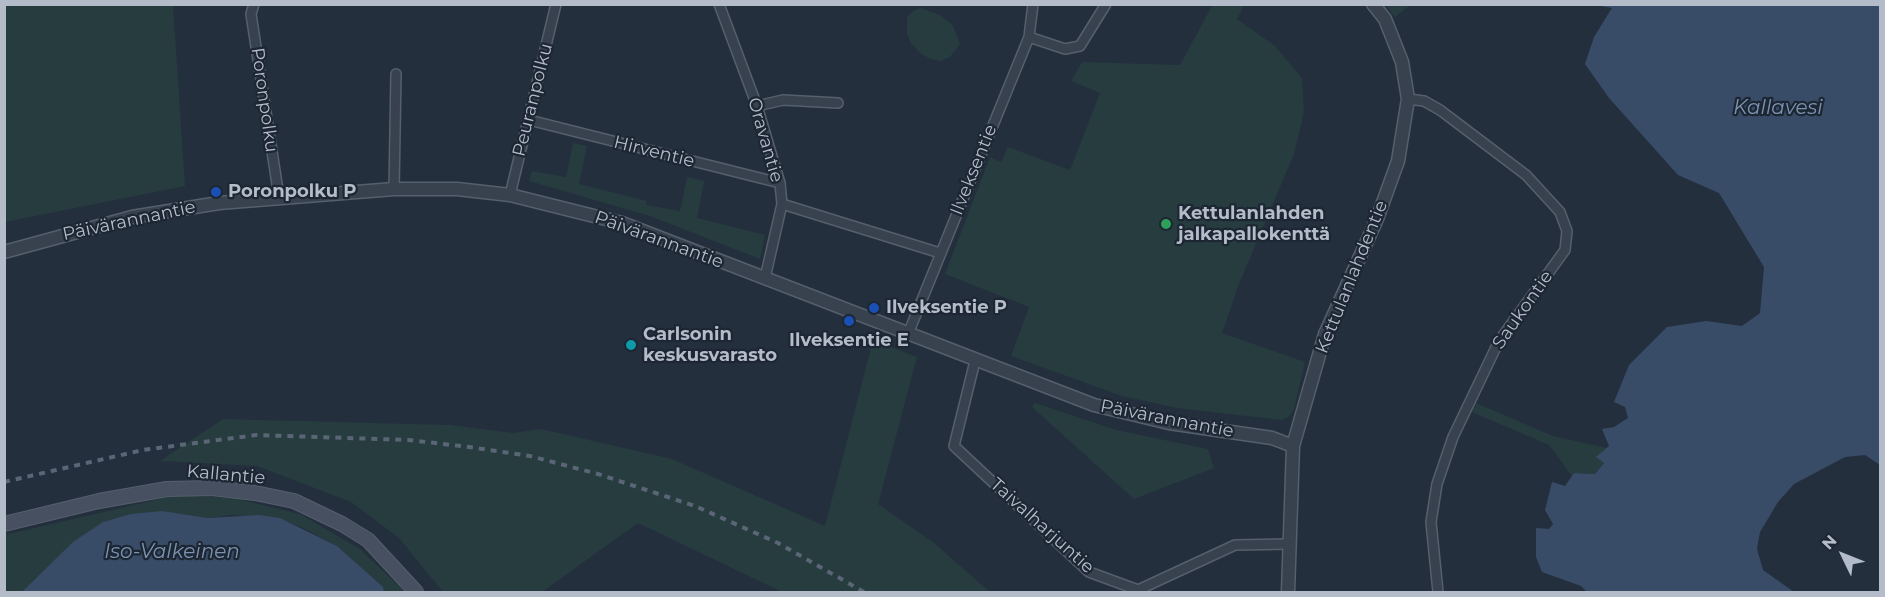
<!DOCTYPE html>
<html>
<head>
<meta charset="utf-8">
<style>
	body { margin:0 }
	#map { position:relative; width:1885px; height:597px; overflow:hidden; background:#242f3e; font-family:Montserrat,sans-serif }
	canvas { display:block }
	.frame { position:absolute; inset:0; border:6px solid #b4bcc9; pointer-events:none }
	.north { position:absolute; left:1813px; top:525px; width:60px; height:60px; -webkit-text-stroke:4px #1d2633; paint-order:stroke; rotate:313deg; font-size:16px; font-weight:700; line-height:24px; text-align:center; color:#b4bcc9 }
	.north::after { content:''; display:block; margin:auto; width:21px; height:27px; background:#b4bcc9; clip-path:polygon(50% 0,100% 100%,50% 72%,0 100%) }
</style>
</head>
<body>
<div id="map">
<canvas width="1885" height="597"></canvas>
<div class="frame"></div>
<div class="north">N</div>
</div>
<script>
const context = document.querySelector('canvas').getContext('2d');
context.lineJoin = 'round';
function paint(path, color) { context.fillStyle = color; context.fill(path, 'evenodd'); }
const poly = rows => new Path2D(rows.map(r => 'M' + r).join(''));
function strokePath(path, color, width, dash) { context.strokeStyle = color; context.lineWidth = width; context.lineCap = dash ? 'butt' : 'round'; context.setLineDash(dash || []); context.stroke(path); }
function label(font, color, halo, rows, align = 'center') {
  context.font = font + ' Montserrat,sans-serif'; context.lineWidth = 4.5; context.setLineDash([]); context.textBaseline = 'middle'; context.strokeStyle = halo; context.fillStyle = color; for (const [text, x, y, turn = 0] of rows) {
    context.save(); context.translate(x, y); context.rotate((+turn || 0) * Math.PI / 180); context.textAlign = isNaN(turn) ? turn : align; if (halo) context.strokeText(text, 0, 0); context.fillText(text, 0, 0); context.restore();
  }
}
paint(poly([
	[5,4,173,5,185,186,5,222],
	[1213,4,1244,5,1237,19,1275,46,1302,78,1304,112,1294,154,1239,284,1222,333,1305,362,1294,409,1288,417,1282,420,1177,408,1122,396,1011,356,1029,307,945,274,990,157,1001,162,1008,147,1070,170,1100,93,1071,81,1082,62,1180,65],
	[1386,5,1410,5,1395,17],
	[920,8,940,15,953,26,960,44,950,57,940,61,931,59,921,54,911,43,907,34,907,17,913,11],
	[573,143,587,146,579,184,647,201,646,205,680,211,687,177,704,181,697,218,765,235,760,259,650,216,529,181,532,171,566,177],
	[873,340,917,357,878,504,934,543,990,592,782,592,638,523,542,592,443,592,399,538,351,502,257,466,160,461,223,419,450,425,513,433,541,429,672,459,825,526],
	[1035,403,1116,430,1208,449,1214,468,1134,499,1032,407],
	[1476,403,1553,436,1607,448,1597,457,1604,463,1595,474,1574,473,1572,476,1549,445,1472,412],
	[177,495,233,498,300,514,360,549,405,592,384,592,382,587,337,546,307,530,280,518,232,515,207,518,87,592,5,592,4,535]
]), '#263c3f');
paint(poly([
	[1596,5,1880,5,1880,465,1865,455,1845,457,1794,484,1778,502,1760,532,1757,549,1763,570,1794,592,1587,592,1581,586,1542,572,1536,557,1536,528,1549,529,1553,524,1545,510,1552,482,1565,486,1574,473,1595,474,1604,463,1596,457,1609,446,1602,429,1614,427,1628,418,1625,407,1614,402,1629,365,1667,327,1706,321,1742,326,1760,313,1764,267,1719,193,1678,175,1609,98,1585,64,1594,37,1612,8],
	[162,511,207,518,259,515,280,518,337,546,383,587,384,592,22,592,73,542,103,522,131,514]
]), '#394c67');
const minor = poly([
	[254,4,251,14,279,197],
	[719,4,757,106,780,183,782,204,765,278],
	[1029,37,1065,49,1080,46,1106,4],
	[1408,99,1424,101,1440,110,1526,175,1560,212,1567,231,1565,250,1499,341,1453,437,1437,484,1431,522,1438,592],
	[757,106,783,100,838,103],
	[529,120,780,183],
	[394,189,396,74],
	[510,195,556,4],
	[782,204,940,253],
	[908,334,1029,37,1033,4],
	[975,361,954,446,1089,572,1138,590,1235,545,1289,544]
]);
const tertiary = poly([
	[4,252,132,217,219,203,394,189,457,189,510,195,622,223,1094,405,1169,423,1272,438,1293,446],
	[1288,592,1293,446,1325,334,1377,219,1398,161,1408,99,1402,62,1385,19,1373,4]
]);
const secondary = poly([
	[4,524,99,501,167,489,212,488,255,493,294,501,342,524,368,540,416,592]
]);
strokePath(minor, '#565f6c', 12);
strokePath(tertiary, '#565f6c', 15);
strokePath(secondary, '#565f6c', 16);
strokePath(minor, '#38414e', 9);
strokePath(tertiary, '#38414e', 12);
strokePath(secondary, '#465061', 14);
strokePath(poly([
	[4,482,143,450,256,435,409,440,469,447,530,456,598,474,695,506,778,543,864,592]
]), '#5a6575', 4, [6, 6]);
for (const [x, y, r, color] of [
	[216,192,6,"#1a4fb4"],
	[1166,224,6,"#2e9e5b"],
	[874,308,6,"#1a4fb4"],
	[849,321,6,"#1a4fb4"],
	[631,345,6,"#0f9aa8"]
]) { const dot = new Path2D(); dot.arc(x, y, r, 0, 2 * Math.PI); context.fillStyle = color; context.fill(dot); strokePath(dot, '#1d2633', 2); }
label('18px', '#b4bcc9', '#1d2633', [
	["Poronpolku",264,100,82],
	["Peuranpolku",533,100,-76],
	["Oravantie",765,140,74],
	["Hirventie",654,152,14],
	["Ilveksentie",974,170,-68],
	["Päivärannantie",129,221,-12],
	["Päivärannantie",659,240,20],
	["Kettulanlahdentie",1352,277,-68],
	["Saukontie",1523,310,-55],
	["Päivärannantie",1167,419,11],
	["Kallantie",226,475,5],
	["Taivalharjuntie",1042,526,42]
]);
label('bold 18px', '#b4bcc9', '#1d2633', [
	["Poronpolku P",228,192],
	["Kettulanlahden",1178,214],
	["jalkapallokenttä",1178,235],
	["Ilveksentie P",886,308],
	["Carlsonin",643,335],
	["keskusvarasto",643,356],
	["Ilveksentie E",849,341,"center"]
], 'left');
label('italic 20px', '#7c92b1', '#1d2633', [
	["Kallavesi",1778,108],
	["Iso-Valkeinen",172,552]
]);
</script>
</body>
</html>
